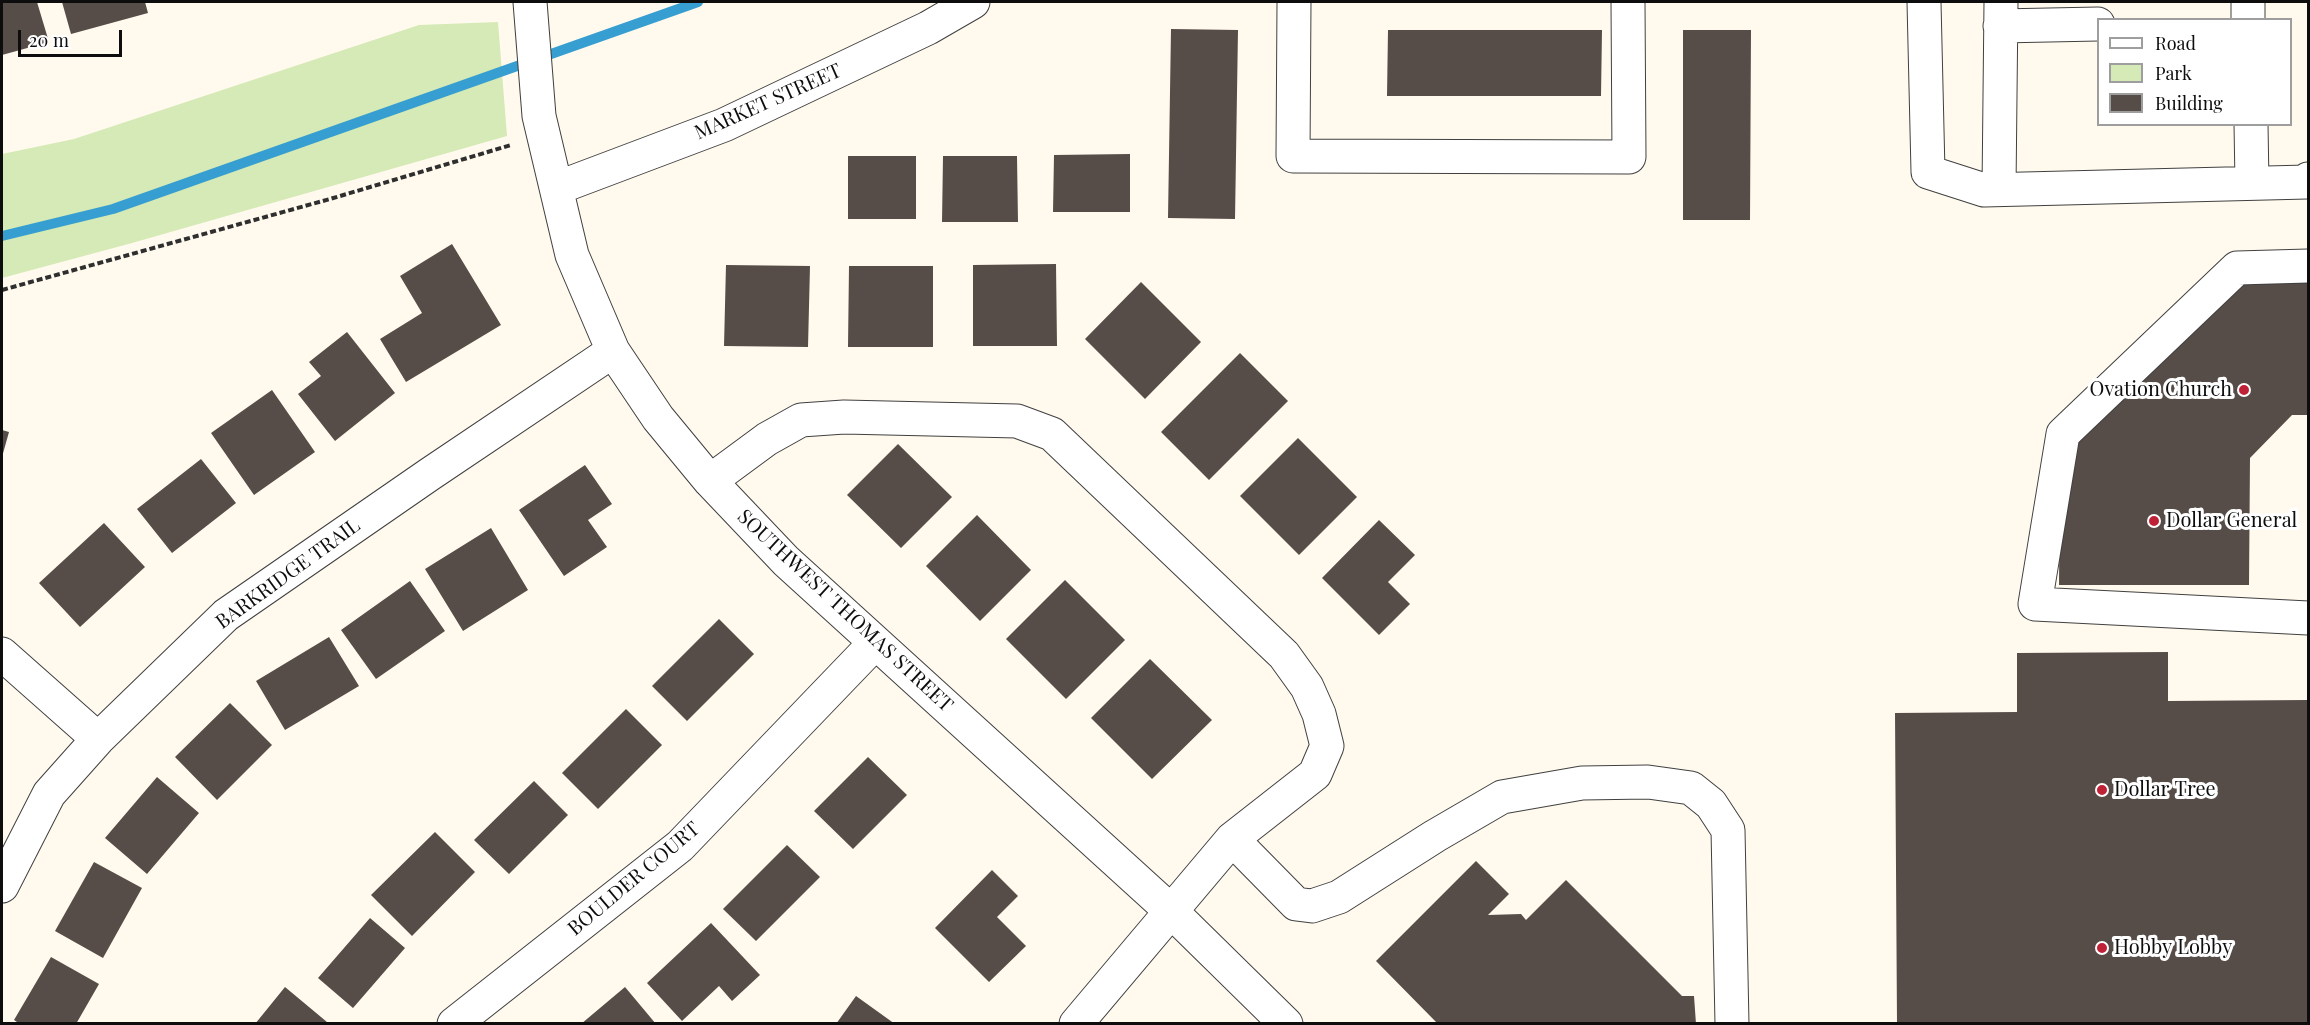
<!DOCTYPE html>
<html>
<head>
<meta charset="utf-8">
<style>
	body { margin:0 }
	#map { position:relative; width:2310px; height:1025px; overflow:hidden; background:#fffaed; font-family:"Playfair Display",serif }
	canvas { display:block }
	.frame { position:absolute; inset:0; border:3px solid #0d0d0d; pointer-events:none }
	.legend { position:absolute; left:2097px; top:18px; width:195px; height:108px; box-sizing:border-box; background:#fff; border:2px solid #9e9e9e; margin:0; padding:8px 10px; list-style:none; font-size:18px; color:#0d0d0d }
	.legend li { display:flex; align-items:center; gap:12px; height:30px }
	.legend b { width:30px; border:2px solid #9e9e9e }
	.scale { position:absolute; left:18px; top:30px; width:104px; height:27px; box-sizing:border-box; border:3px solid #0d0d0d; border-top:0; padding-left:8px; font-size:18px; line-height:21px; white-space:nowrap; color:#0d0d0d; -webkit-text-stroke:4px #fff; paint-order:stroke }
</style>
</head>
<body>
<div id="map">
<canvas width="2310" height="1025"></canvas>
<div class="frame"></div>
<ul class="legend">
<li><b style="height:8px;background:#fff"></b>Road</li>
<li><b style="height:16px;background:#d5eab6"></b>Park</li>
<li><b style="height:16px;background:#564d49"></b>Building</li>
</ul>
<div class="scale">20 m</div>
</div>
<script>
const context = document.querySelector('canvas').getContext('2d');
context.lineJoin = 'round';
function paint(path, color) { context.fillStyle = color; context.fill(path, 'evenodd'); }
const poly = rows => new Path2D(rows.map(r => 'M' + r).join(''));
function strokePath(path, color, width, dash) { context.strokeStyle = color; context.lineWidth = width; context.lineCap = dash ? 'butt' : 'round'; context.setLineDash(dash || []); context.stroke(path); }
function label(font, color, halo, rows, align = 'center') {
  context.font = font + ' "Playfair Display",serif'; context.lineWidth = 6; context.setLineDash([]); context.textBaseline = 'middle'; context.strokeStyle = halo; context.fillStyle = color; for (const [text, x, y, turn = 0] of rows) {
    context.save(); context.translate(x, y); context.rotate((+turn || 0) * Math.PI / 180); context.textAlign = isNaN(turn) ? turn : align; if (halo) context.strokeText(text, 0, 0); context.fillText(text, 0, 0); context.restore();
  }
}
paint(poly([
	[498,22,507,136,132,243,2,278,2,154,74,139,419,25]
]), '#d5eab6');
strokePath(poly([
	[2,236,113,209,698,2]
]), '#369ed0', 10);
paint(poly([
	[2,2,37,2,49,42,2,55],
	[62,2,145,2,148,13,71,34],
	[1171,29,1238,30,1235,219,1168,218],
	[1388,30,1602,30,1601,96,1387,96],
	[1683,30,1751,30,1750,220,1683,220],
	[1130,154,1130,212,1053,212,1054,155],
	[848,156,916,156,916,219,848,219],
	[943,156,1017,156,1018,222,942,222],
	[452,244,501,325,406,382,380,339,422,313,400,276],
	[1056,264,1057,346,973,346,973,265],
	[726,265,810,266,808,347,724,346],
	[849,266,933,266,933,347,848,347],
	[2238,278,2308,279,2308,415,2292,415,2250,458,2249,585,2059,585,2060,458],
	[1141,282,1201,342,1145,399,1085,339],
	[347,332,395,393,335,441,298,394,321,376,309,362],
	[1240,353,1288,401,1209,480,1161,432],
	[272,390,315,452,254,495,211,433],
	[2,430,9,432,2,457],
	[1298,438,1357,497,1299,555,1240,496],
	[898,444,952,497,901,548,847,495],
	[201,459,236,503,172,553,137,509],
	[585,465,612,504,588,520,607,547,564,576,519,510],
	[977,515,1031,570,980,621,926,566],
	[1379,520,1415,555,1388,582,1410,604,1379,635,1322,578],
	[104,523,145,567,80,627,39,583],
	[491,528,528,590,463,631,425,569],
	[1065,580,1125,640,1066,699,1006,639],
	[410,581,445,631,376,679,341,630],
	[719,619,754,654,687,721,652,686],
	[329,637,359,686,285,730,256,681],
	[2168,652,2168,701,2308,700,2308,1024,1897,1024,1895,713,2017,712,2017,653],
	[1150,659,1212,720,1152,779,1091,718],
	[230,703,272,745,217,800,175,757],
	[626,709,662,745,598,809,562,773],
	[868,757,907,795,853,849,814,811],
	[157,777,199,813,147,874,105,838],
	[534,781,568,815,509,874,474,840],
	[435,832,475,872,412,936,371,895],
	[787,845,820,877,756,941,723,909],
	[1476,861,1509,894,1488,915,1521,914,1526,920,1566,880,1682,996,1694,996,1696,1024,1438,1024,1376,961],
	[94,862,142,888,103,958,55,931],
	[992,870,1018,896,997,917,1026,946,989,982,935,928],
	[370,918,405,948,353,1008,318,978],
	[711,923,760,975,732,1001,719,986,682,1021,647,983],
	[51,957,99,984,76,1024,20,1024,14,1020],
	[285,987,327,1022,325,1024,255,1024],
	[625,987,656,1024,581,1024],
	[856,996,895,1024,836,1024]
]), '#564d49');
const minor = poly([
	[530,2,539,116,572,255,613,351,658,418,710,481,786,561,1172,912,1286,1024],
	[1294,2,1293,156,1629,157,1628,2],
	[1924,2,1928,172,1984,190,2307,182,2308,179],
	[2248,2,2248,20],
	[2000,26,2098,24],
	[2251,124,2252,183],
	[557,188,724,125,928,28,973,2],
	[1999,189,2001,2],
	[2308,266,2237,268,2063,434,2035,604,2308,618],
	[710,481,767,439,801,420,844,417,1017,421,1052,434,1284,655,1307,687,1319,714,1327,746,1315,774,1232,839,1076,1024],
	[2,654,98,739],
	[1232,839,1296,904,1312,906,1339,897,1435,836,1502,797,1582,783,1648,782,1691,788,1711,804,1728,830,1732,1024],
	[2,886,49,794,98,739,226,615,430,474,613,351],
	[454,1024,680,846,875,643]
]);
strokePath(minor, '#404040', 35);
strokePath(poly([
	[2,290,330,199,511,145]
]), '#2f2f2f', 4, [6, 3]);
strokePath(minor, '#fff', 33);
for (const [x, y, r, color] of [
	[2244,390,6,"#bf2236"],
	[2154,521,6,"#bf2236"],
	[2102,790,6,"#bf2236"],
	[2102,948,6,"#bf2236"]
]) { const dot = new Path2D(); dot.arc(x, y, r, 0, 2 * Math.PI); context.fillStyle = color; context.fill(dot); strokePath(dot, '#fff', 2); }
label('20px', '#0d0d0d', '#fff', [
	["MARKET STREET",768,102,-24],
	["BARKRIDGE TRAIL",288,574,-36],
	["SOUTHWEST THOMAS STREET",845,611,43],
	["BOULDER COURT",634,879,-40]
]);
label('20px', '#0d0d0d', '#fff', [
	["Ovation Church",2232,390,"right"],
	["Dollar General",2166,521],
	["Dollar Tree",2114,790],
	["Hobby Lobby",2114,948]
], 'left');
</script>
</body>
</html>
